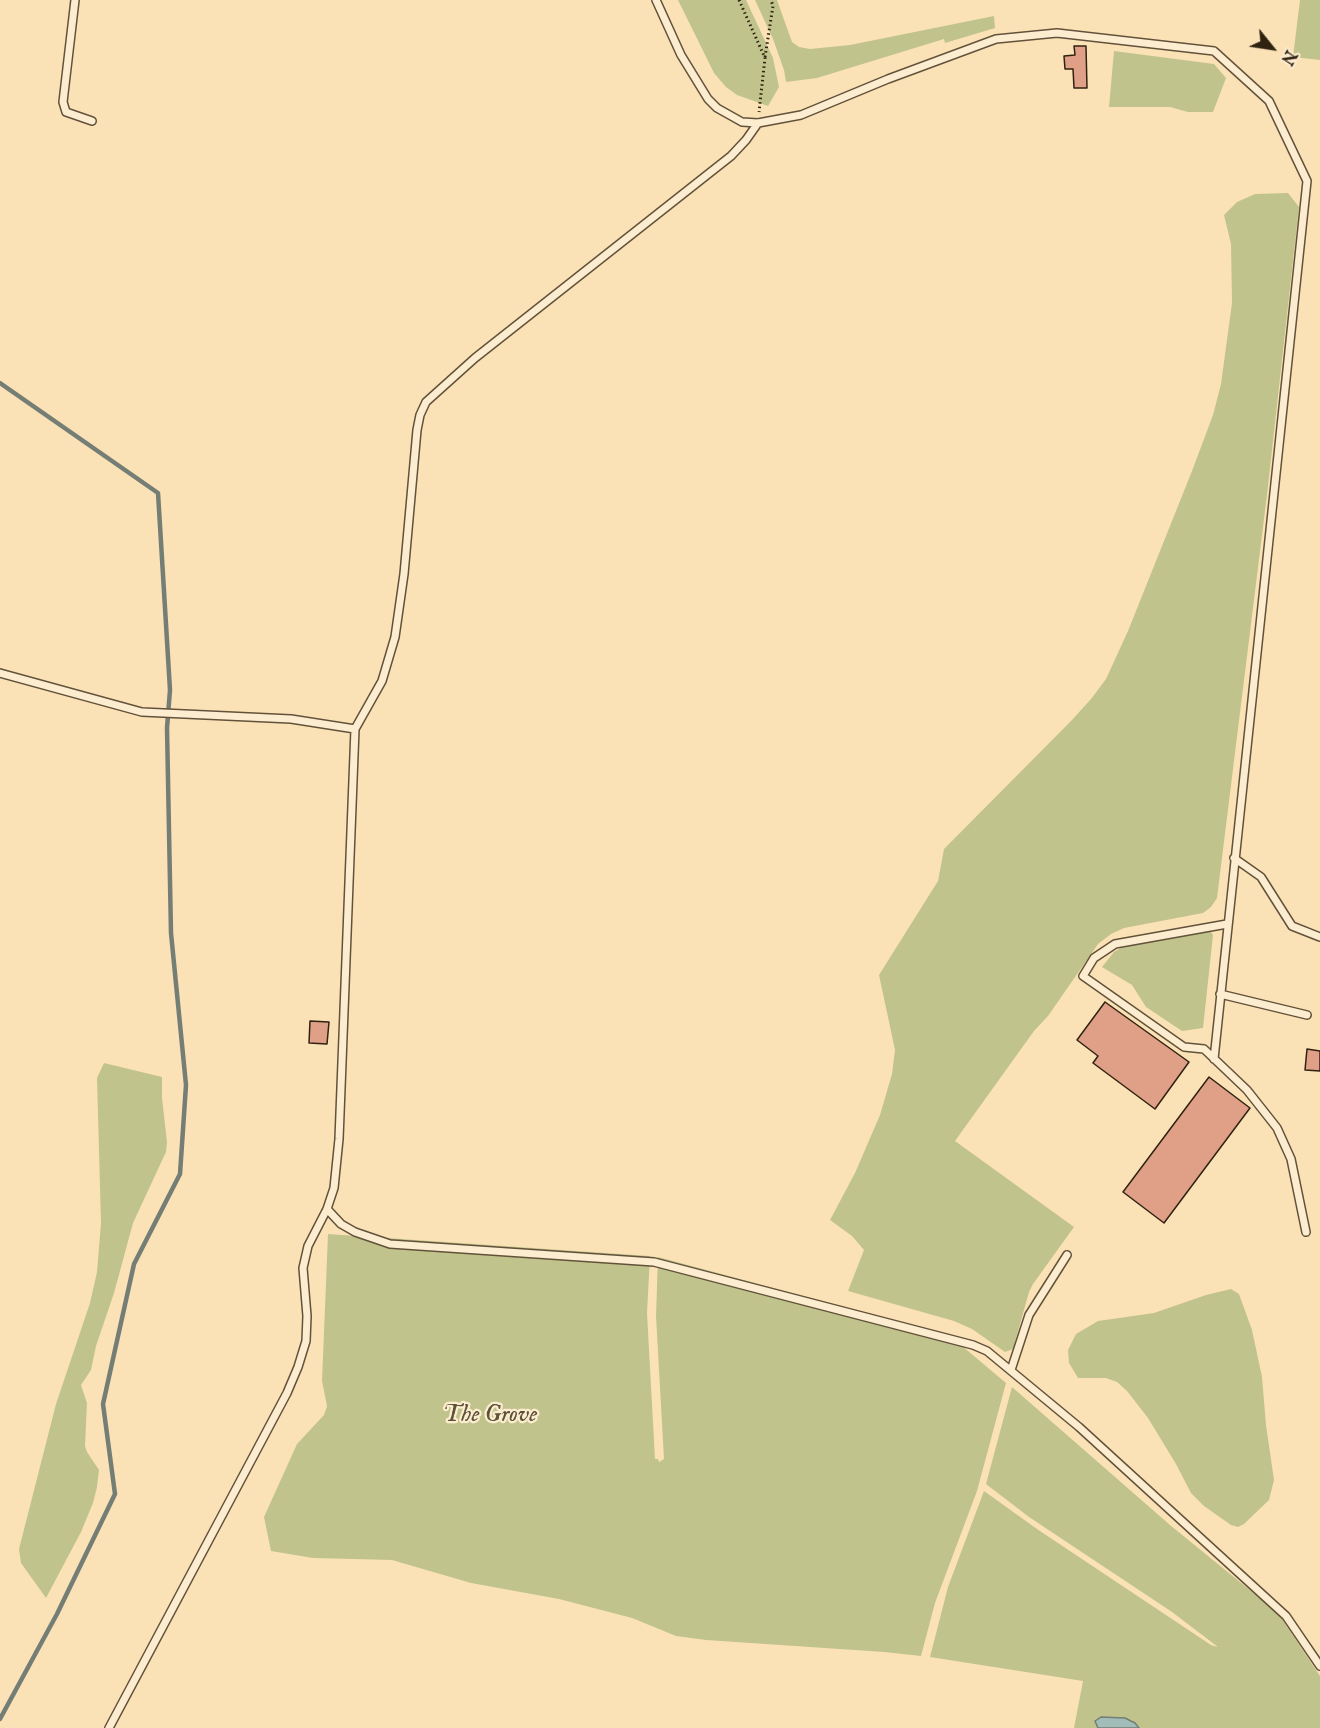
<!DOCTYPE html>
<html>
<head>
<meta charset="utf-8">
<style>
	body { margin:0 }
	#map { position:relative; width:1320px; height:1728px; overflow:hidden; background:#fbe2b6; font-family:"IM FELL English",serif }
	canvas { display:block }
	.north { position:absolute; left:1242px; top:18px; width:60px; height:60px; -webkit-text-stroke:4px #fcecd0; paint-order:stroke; rotate:120deg; font-size:16px; font-weight:700; line-height:24px; text-align:center; color:#302211 }
	.north::after { content:''; display:block; margin:auto; width:21px; height:27px; background:#302211; clip-path:polygon(50% 0,100% 100%,50% 72%,0 100%) }
</style>
</head>
<body>
<div id="map">
<canvas width="1320" height="1728"></canvas>
<div class="north">N</div>
</div>
<script>
const context = document.querySelector('canvas').getContext('2d');
context.lineJoin = 'round';
function paint(path, color) { context.fillStyle = color; context.fill(path, 'evenodd'); }
const poly = rows => new Path2D(rows.map(r => 'M' + r).join(''));
function strokePath(path, color, width, dash) { context.strokeStyle = color; context.lineWidth = width; context.lineCap = dash ? 'butt' : 'round'; context.setLineDash(dash || []); context.stroke(path); }
function label(font, color, halo, rows, align = 'center') {
  context.font = font + ' "IM FELL English",serif'; context.lineWidth = 4.5; context.setLineDash([]); context.textBaseline = 'middle'; context.strokeStyle = halo; context.fillStyle = color; for (const [text, x, y, turn = 0] of rows) {
    context.save(); context.translate(x, y); context.rotate((+turn || 0) * Math.PI / 180); context.textAlign = isNaN(turn) ? turn : align; if (halo) context.strokeText(text, 0, 0); context.fillText(text, 0, 0); context.restore();
  }
}
paint(poly([
	[678,0,746,0,773,58,779,87,768,106,737,95,726,87,714,73],
	[755,0,777,0,792,42,799,47,810,49,850,45,994,16,995,28,945,43,944,39,817,78,786,82,784,70,773,39],
	[1300,0,1320,0,1320,60,1293,57],
	[1114,51,1214,64,1226,78,1213,112,1188,112,1170,107,1109,107],
	[1288,193,1299,207,1267,495,1217,898,1211,907,1203,913,1124,928,1111,934,1098,944,1048,1016,1034,1031,955,1141,1074,1227,1033,1284,1029,1292,1013,1349,1005,1352,972,1329,954,1321,848,1291,864,1250,852,1236,830,1220,855,1173,880,1115,892,1074,895,1050,879,975,938,881,944,849,1071,721,1091,699,1106,679,1128,631,1192,471,1213,415,1221,384,1232,303,1231,244,1224,215,1237,202,1255,194],
	[1205,929,1210,931,1213,935,1203,1028,1182,1031,1146,1007,1132,985,1102,967,1114,952,1126,945],
	[104,1063,162,1077,162,1098,167,1142,166,1152,133,1223,114,1293,96,1346,91,1370,81,1385,87,1403,85,1446,87,1452,99,1470,97,1487,93,1503,81,1532,46,1598,21,1563,19,1549,56,1404,90,1303,97,1272,101,1223,97,1078],
	[328,1234,650,1256,647,1313,655,1459,658,1459,659,1462,664,1459,656,1316,658,1257,949,1335,1006,1383,977,1491,935,1603,921,1656,884,1652,706,1640,676,1636,632,1618,559,1599,471,1583,392,1560,313,1558,271,1551,264,1517,297,1444,324,1415,327,1406,322,1381],
	[1231,1289,1239,1294,1252,1330,1262,1377,1266,1425,1274,1480,1269,1500,1244,1524,1238,1527,1231,1525,1204,1506,1191,1493,1176,1464,1148,1418,1127,1391,1117,1382,1106,1378,1078,1378,1069,1363,1068,1350,1076,1334,1098,1321,1154,1313,1206,1295],
	[1012,1387,1170,1525,1278,1613,1320,1676,1320,1728,1139,1728,1135,1723,1098,1728,1074,1728,1083,1681,930,1657,948,1587,984,1491,1037,1529,1211,1645,1218,1647,1172,1612,1029,1517,986,1484]
]), '#c1c38c');
const water = poly([
	[1101,1717,1125,1718,1135,1723,1139,1728,1098,1728,1095,1721,1101,1717]
]);
paint(water, '#a2bcb8');
strokePath(water, '#747e75', 1.5);
strokePath(poly([
	[0,383,158,493,170,690,167,728,171,933,186,1085,180,1174,134,1264,103,1404,115,1494,57,1614,0,1719]
]), '#747e75', 4.5);
const building = poly([
	[1074,46,1086,46,1087,88,1074,88,1073,69,1065,69,1064,56,1075,55,1074,46],
	[1105,1002,1189,1062,1155,1109,1093,1063,1098,1056,1077,1040,1105,1002],
	[310,1021,329,1022,327,1044,309,1043,310,1021],
	[1307,1049,1320,1051,1320,1071,1305,1070,1307,1049],
	[1209,1077,1250,1108,1164,1223,1123,1192,1209,1077]
]);
paint(building, '#e09f87');
strokePath(building, '#302211', 1.5);
const service = poly([
	[75,0,63,102,66,112,92,121],
	[656,0,681,55,708,99,717,108,742,122,758,123,801,115,888,79,996,39,1057,33,1214,51,1269,101,1307,181,1214,1059],
	[0,673,142,712,291,719,355,729],
	[1234,858,1261,877,1292,926,1320,937],
	[1227,924,1115,944,1094,958,1083,976,1184,1047,1204,1049,1247,1090,1277,1128,1291,1159,1306,1232],
	[1220,994,1307,1015],
	[327,1209,341,1224,355,1232,390,1244,654,1262,973,1345,987,1351,1079,1427,1286,1616,1320,1666],
	[1011,1370,1029,1315,1067,1255],
	[109,1728,287,1393,298,1367,306,1341,307,1316,303,1268,308,1246,327,1209,334,1188,339,1139,355,729,382,681,395,637,404,574,417,430,420,415,426,402,475,358,731,156,746,140,758,123]
]);
strokePath(service, '#63523a', 10);
strokePath(poly([
	[739,0,765,58,759,112],
	[765,57,773,6,771,0]
]), '#302211', 3, [1.5, 3]);
strokePath(service, '#fcecd0', 7);
label('italic 24px', '#5c5236', '#fcecd0', [
	["The Grove",490,1416]
]);
</script>
</body>
</html>
